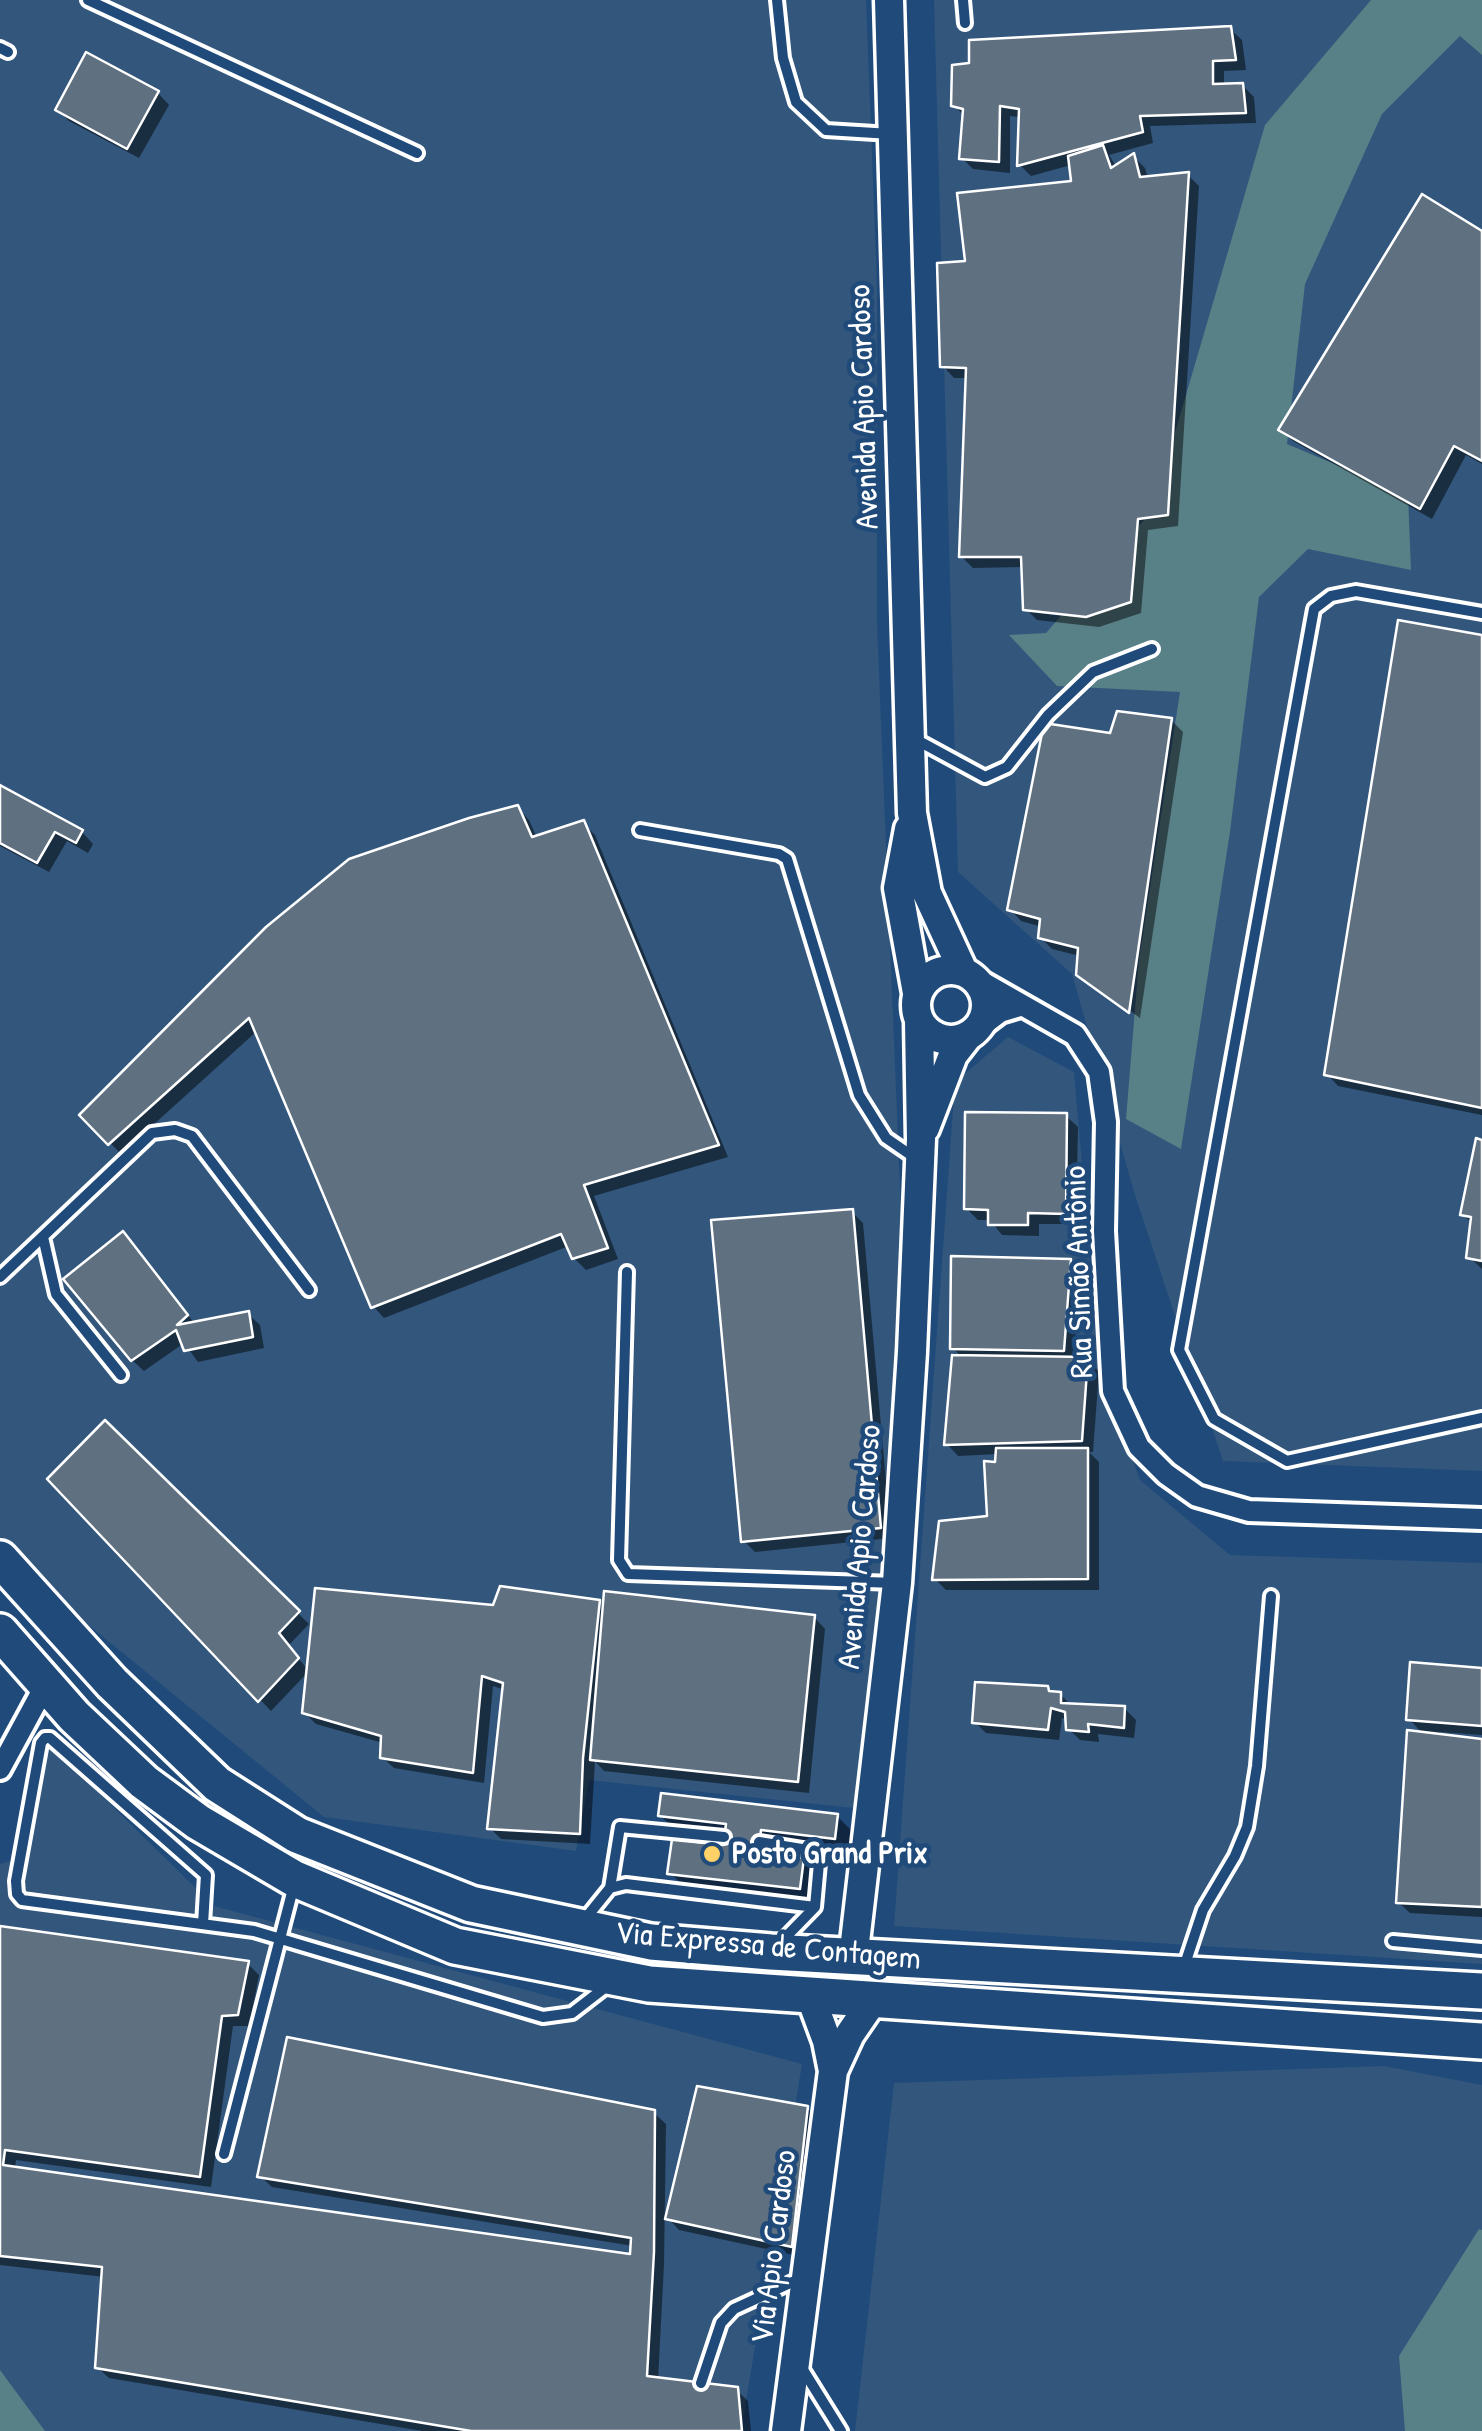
<!DOCTYPE html>
<html>
<head>
<meta charset="utf-8">
<style>
	body { margin:0 }
	canvas { display:block; background:#1f4a7a }
</style>
</head>
<body>
<canvas width="1482" height="2431"></canvas>
<script>
const context = document.querySelector('canvas').getContext('2d');
context.lineJoin = 'round';
function paint(path, color) { context.fillStyle = color; context.fill(path, 'evenodd'); }
const poly = rows => new Path2D(rows.map(r => 'M' + r).join(''));
function strokePath(path, color, width, dash) { context.strokeStyle = color; context.lineWidth = width; context.lineCap = dash ? 'butt' : 'round'; context.setLineDash(dash || []); context.stroke(path); }
function label(font, color, halo, rows, align = 'center') {
  context.font = font + ' "Patrick Hand",sans-serif'; context.lineWidth = 9; context.setLineDash([]); context.textBaseline = 'middle'; context.strokeStyle = halo; context.fillStyle = color; for (const [text, x, y, turn = 0] of rows) {
    context.save(); context.translate(x, y); context.rotate((+turn || 0) * Math.PI / 180); context.textAlign = isNaN(turn) ? turn : align; if (halo) context.strokeText(text, 0, 0); context.fillText(text, 0, 0); context.restore();
  }
}
paint(poly([
	[0,0,866,0,877,285,877,624,903,1261,898,1420,854,1808,589,1780,576,1851,324,1817,32,1579,0,1539],
	[934,0,1482,0,1482,1471,1223,1461,1134,1192,1072,974,958,872],
	[1008,1037,1074,1072,1100,1371,1140,1480,1230,1555,1482,1563,1482,1964,894,1926,955,1082],
	[46,1741,214,1906,802,2064,741,2431,23,2431,0,2405,0,1864,24,1857],
	[1384,2066,1482,2085,1482,2431,855,2431,894,2083]
]), '#32567c');
paint(poly([
	[1371,0,1482,0,1482,55,1460,36,1382,114,1305,284,1287,444,1408,495,1411,570,1308,549,1259,597,1230,832,1181,1149,1126,1119,1139,960,1180,692,1057,686,1009,635,1046,633,1152,511,1265,125],
	[1479,2229,1482,2230,1482,2431,1405,2431,1399,2356],
	[0,2370,45,2431,0,2431]
]), '#588087');
paint(poly([
	[1230,29,1242,40,1246,70,1224,71,1224,86,1242,85,1254,97,1256,123,1150,126,1153,143,1109,155,1117,168,1134,157,1145,168,1148,178,1188,175,1199,186,1178,526,1148,530,1141,613,1099,627,1037,620,1026,609,1024,567,973,568,961,556,968,378,954,378,943,366,968,264,1073,183,1071,165,1031,176,1020,165,1021,117,1010,116,1010,173,973,169,962,158,965,117,954,105],
	[158,93,169,105,139,158,69,121,58,110],
	[1482,233,1482,464,1466,455,1432,519,1293,441,1281,430],
	[1482,638,1482,1115,1338,1086,1327,1074],
	[1171,720,1183,732,1140,1018,1087,979,1080,956,1052,949,1040,937,1042,927,1021,921,1010,909,1112,736],
	[0,788,82,832,93,844,88,853,67,841,49,872,0,846],
	[518,808,529,820,537,838,583,823,595,835,728,1157,594,1196,618,1259,586,1270,574,1258,569,1246,384,1318,373,1306,257,1031,121,1154,83,1115],
	[1066,1116,1078,1127,1076,1224,1039,1224,1039,1236,1002,1235,990,1220,978,1220,966,1208],
	[1482,1142,1482,1269,1469,1257,1473,1224,1463,1215],
	[852,1212,863,1223,891,1538,755,1552,744,1541],
	[123,1234,195,1324,248,1314,260,1325,264,1348,198,1362,184,1343,144,1371,132,1360],
	[1070,1262,1081,1273,1074,1360,1087,1360,1099,1371,1093,1452,1089,1452,1099,1462,1099,1590,946,1590,935,1579,990,1518,998,1454,958,1456,947,1444,963,1358,953,1348],
	[105,1423,309,1624,288,1646,309,1671,271,1711,50,1479],
	[599,1602,605,1608,814,1617,825,1629,809,1793,604,1771,595,1761,590,1844,501,1839,490,1828,505,1690,493,1686,484,1783,394,1768,382,1757,383,1743,316,1724,304,1712,495,1607],
	[1482,1670,1482,1735,1440,1732,1439,1737,1482,1741,1482,1917,1410,1913,1398,1902,1424,1735,1409,1719],
	[1052,1694,1060,1694,1072,1706,1124,1708,1136,1720,1134,1738,1098,1734,1099,1742,1080,1740,1068,1728,1068,1720,1062,1718,1059,1740,986,1733,975,1722],
	[660,1815,837,1816,853,1832,850,1853,776,1845,775,1857,803,1860,819,1876,815,1903,686,1888,670,1873,725,1848,727,1837,676,1831],
	[0,1928,248,1964,259,1975,249,2026,233,2026,211,2187,16,2160,15,2170,632,2257,633,2246,272,2187,260,2176,654,2113,666,2124,664,2265,658,2380,736,2390,748,2401,751,2431,422,2431,109,2378,97,2367,104,2277,0,2265],
	[807,2108,819,2120,803,2257,679,2230,668,2218]
]), '#0007');
const building = poly([
	[1231,26,1236,60,1213,61,1213,84,1243,83,1246,113,1140,116,1143,132,1017,166,1019,109,1000,106,999,162,959,159,963,109,951,106,952,65,969,63,969,40,1231,26],
	[86,52,159,91,127,149,55,110,86,52],
	[1103,145,1111,168,1134,153,1140,177,1189,172,1168,515,1138,519,1131,602,1086,617,1023,610,1021,557,959,557,966,368,940,367,937,263,965,261,957,193,1071,181,1068,156,1103,145],
	[1422,194,1482,231,1482,461,1454,446,1420,509,1278,430,1422,194],
	[1398,620,1482,635,1482,1108,1324,1075,1398,620],
	[1117,711,1172,718,1129,1013,1076,975,1078,948,1038,938,1040,919,1007,910,1044,723,1110,733,1117,711],
	[0,785,83,830,76,843,55,832,37,863,0,843,0,785],
	[518,805,532,837,584,820,719,1145,584,1185,608,1248,572,1259,561,1234,371,1308,249,1018,108,1145,79,1115,266,927,349,859,469,818,518,805],
	[965,1112,1067,1113,1066,1214,1028,1213,1028,1225,988,1225,988,1210,964,1209,965,1112],
	[1476,1138,1482,1140,1482,1261,1466,1258,1471,1217,1460,1215,1476,1138],
	[853,1209,881,1528,741,1542,711,1220,853,1209],
	[123,1231,188,1315,177,1325,249,1311,253,1337,184,1351,176,1330,131,1361,63,1279,123,1231],
	[951,1256,1071,1259,1064,1351,950,1349,951,1256],
	[952,1355,1088,1357,1082,1441,944,1445,952,1355],
	[105,1420,300,1611,279,1633,299,1658,258,1702,47,1479,105,1420],
	[996,1448,1088,1448,1088,1579,932,1580,939,1521,987,1516,984,1461,995,1462,996,1448],
	[500,1586,600,1600,583,1758,580,1834,487,1829,503,1683,482,1676,473,1773,380,1758,381,1736,302,1713,315,1588,493,1605,500,1586],
	[604,1591,815,1615,798,1782,590,1760,604,1591],
	[1410,1662,1482,1668,1482,1726,1406,1720,1410,1662],
	[975,1682,1048,1686,1049,1691,1061,1692,1061,1703,1125,1706,1124,1728,1088,1724,1089,1732,1066,1730,1065,1712,1051,1708,1048,1730,972,1723,975,1682],
	[1407,1730,1482,1739,1482,1907,1396,1903,1407,1730],
	[661,1793,838,1814,835,1839,761,1830,758,1853,804,1858,800,1889,667,1874,672,1839,723,1845,726,1824,658,1816,661,1793],
	[0,1926,249,1961,238,2015,222,2016,200,2177,5,2150,3,2165,630,2254,631,2238,257,2177,287,2037,655,2110,654,2252,647,2376,738,2387,742,2431,471,2431,95,2368,102,2267,0,2256,0,1926],
	[697,2086,808,2106,792,2247,665,2219,697,2086]
]);
paint(building, '#5f7180');
strokePath(building, '#fff', 2.5);
const service = poly([
	[88,0,417,153],
	[777,0,783,58,796,102,826,130,891,134],
	[963,0,965,23],
	[0,48,8,52],
	[1482,613,1356,591,1331,596,1314,609,1179,1350,1214,1419,1287,1461,1482,1418],
	[915,739,985,777,1007,767,1048,715,1093,672,1152,649],
	[640,830,779,854,787,859,859,1095,886,1138,915,1158],
	[43,1237,56,1294,121,1375],
	[627,1272,619,1560,628,1574,896,1583],
	[0,1277,152,1133,175,1130,192,1136,309,1290],
	[759,1842,820,1852,815,1907],
	[610,1888,620,1827,724,1837],
	[585,1919,610,1888,626,1884,815,1907,779,1944],
	[203,1924,206,1875,50,1738,45,1738,41,1743,16,1881,17,1894,22,1900,254,1931,543,2017,572,2013,607,1986],
	[1393,1941,1482,1949],
	[1183,1970,1203,1910,1235,1856,1247,1827,1257,1766,1271,1596],
	[224,2154,294,1885],
	[800,2365,841,2431],
	[701,2383,721,2323,734,2309,801,2278]
]);
const minor = poly([
	[975,978,1075,1035,1099,1072,1106,1122,1104,1231,1113,1391,1139,1447,1166,1474,1197,1496,1249,1511,1482,1519],
	[979,1028,1000,1012,1020,1006],
	[0,1769,46,1684]
]);
const tertiary = poly([
	[889,0,912,813,927,893,963,971],
	[909,829,898,888,917,993],
	'916 1005a35 35 0 1 1 70 0a35 35 0 1 1-70 0Z',
	[925,1128,953,1055,967,1037],
	[853,1959,897,1583,912,1352,921,1139,919,1021],
	[810,1995,827,2041,833,2071],
	[786,2431,833,2071,850,2034,874,1999]
]);
const trunk = poly([
	[0,1559,112,1683,217,1784,297,1835,471,1904,651,1942,771,1952,1482,1991],
	[0,1632,74,1716,144,1782,198,1822,295,1879,455,1946,649,1984,1482,2041]
]);
strokePath(service, '#fff', 18);
strokePath(minor, '#fff', 28);
strokePath(tertiary, '#fff', 35);
strokePath(trunk, '#fff', 42);
strokePath(service, '#1f4a7a', 10);
strokePath(minor, '#1f4a7a', 20);
strokePath(tertiary, '#1f4a7a', 28);
strokePath(trunk, '#1f4a7a', 35);
for (const [x, y, r, color] of [
	[712,1854,10,"#ffd166"]
]) { const dot = new Path2D(); dot.arc(x, y, r, 0, 2 * Math.PI); context.fillStyle = color; context.fill(dot); strokePath(dot, '#1f4a7a', 4); }
label('32px', '#fff', '#1f4a7a', [
	["Avenida Apio Cardoso",865,407,-92],
	["Rua Simão Antônio",1080,1272,-92],
	["Avenida Apio Cardoso",861,1547,-85],
	["Via Expressa de Contagem",768,1947,5],
	["Via Apio Cardoso",775,2247,-83]
]);
label('bold 32px', '#fff', '#1f4a7a', [
	["Posto Grand Prix",732,1854]
], 'left');
</script>
</body>
</html>
